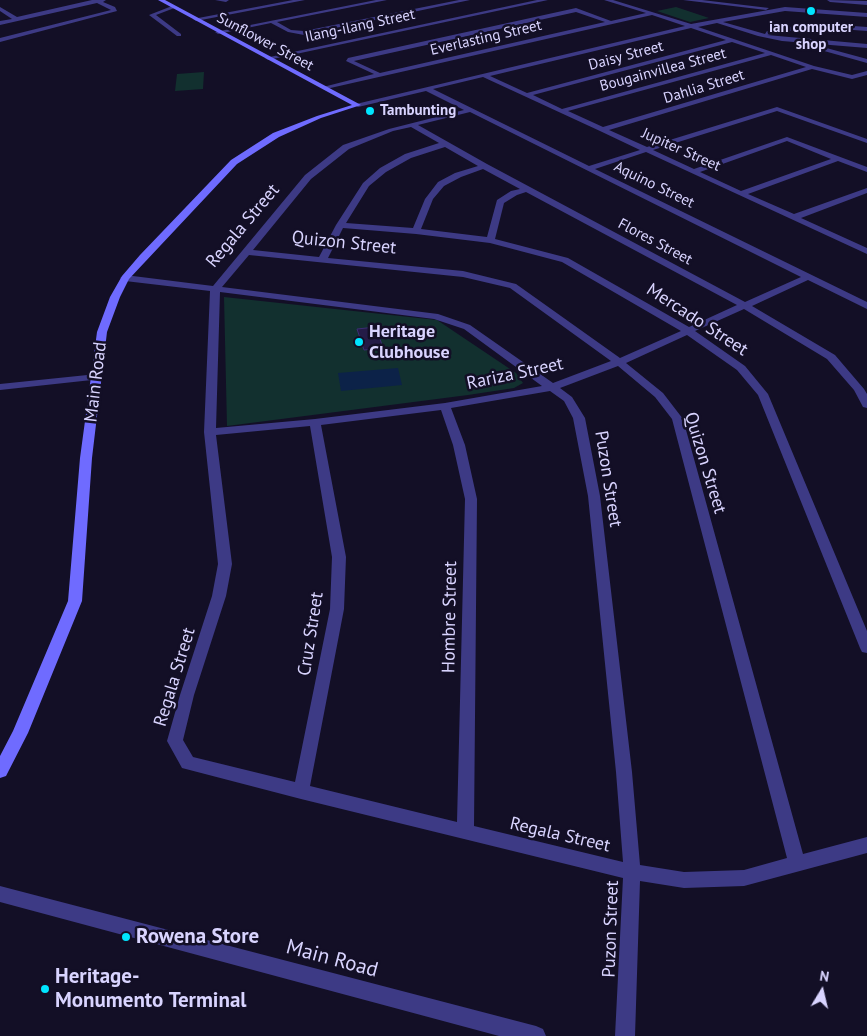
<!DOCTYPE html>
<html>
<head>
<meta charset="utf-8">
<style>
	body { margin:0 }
	#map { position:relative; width:867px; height:1036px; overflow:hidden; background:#130f26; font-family:"PT Sans",sans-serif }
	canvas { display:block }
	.north { position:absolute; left:797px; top:966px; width:50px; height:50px; -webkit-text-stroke:4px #130f26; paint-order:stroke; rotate:9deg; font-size:14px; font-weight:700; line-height:20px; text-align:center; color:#d9d4ff }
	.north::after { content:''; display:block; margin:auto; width:18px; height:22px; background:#d9d4ff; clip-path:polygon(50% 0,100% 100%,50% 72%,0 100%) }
</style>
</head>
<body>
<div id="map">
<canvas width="867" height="1036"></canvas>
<div class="north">N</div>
</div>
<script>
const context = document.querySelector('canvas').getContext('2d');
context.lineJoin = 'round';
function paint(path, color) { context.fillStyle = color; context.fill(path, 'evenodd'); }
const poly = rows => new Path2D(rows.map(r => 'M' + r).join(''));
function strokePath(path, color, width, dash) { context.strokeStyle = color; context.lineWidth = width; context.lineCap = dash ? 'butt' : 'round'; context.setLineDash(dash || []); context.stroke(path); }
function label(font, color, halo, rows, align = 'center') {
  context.font = font + ' "PT Sans",sans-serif'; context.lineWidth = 5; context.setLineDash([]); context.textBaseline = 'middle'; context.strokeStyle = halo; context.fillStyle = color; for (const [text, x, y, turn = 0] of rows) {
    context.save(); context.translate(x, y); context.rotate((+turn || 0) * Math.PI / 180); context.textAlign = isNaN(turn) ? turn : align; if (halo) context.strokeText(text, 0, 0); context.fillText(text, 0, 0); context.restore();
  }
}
paint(poly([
	[676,7,709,18,690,22,657,11],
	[204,72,203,89,175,91,177,74],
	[224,297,437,320,516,373,523,383,514,388,468,395,227,426]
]), '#12302f');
paint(poly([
	[398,368,402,385,341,391,338,373]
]), '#0c2248');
const building = poly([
	[376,327,383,348,364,350,357,329,376,327]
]);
paint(building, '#241b47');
strokePath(building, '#3b2d73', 1);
paint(poly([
	[92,0,106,0,103,2,115,7,117,11,0,42,0,38,111,10,97,3,0,25,0,21,12,19,0,11,0,7,17,17,92,0],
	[215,0,229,0,226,2,215,0],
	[293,0,305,0,196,21,193,19,293,0],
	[376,0,387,0,277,22,291,30,304,31,459,0,470,0,304,35,288,32,271,23,218,34,215,32,376,0],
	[537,0,548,0,268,60,265,58,537,0],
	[604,0,613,0,691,24,785,7,867,13,867,17,785,11,723,22,765,34,767,31,813,23,867,27,867,31,813,27,767,35,867,44,867,48,782,41,758,36,717,23,698,27,814,66,852,75,867,71,867,75,852,79,812,69,609,130,647,147,777,107,867,139,867,143,777,111,653,150,694,169,787,137,867,167,867,172,838,161,748,194,794,214,867,188,867,193,801,218,867,248,867,254,646,152,595,169,867,302,867,309,808,280,752,306,835,355,864,389,867,394,867,408,863,407,854,390,827,359,744,309,695,331,745,366,768,394,867,631,867,653,862,652,860,648,758,395,737,370,687,335,626,363,663,393,683,419,803,854,867,837,867,853,744,886,684,888,640,881,635,1036,615,1036,623,878,301,799,182,768,167,741,180,695,212,596,218,564,204,432,210,291,125,281,120,278,125,275,213,286,305,175,343,145,389,129,464,110,426,91,358,107,356,106,356,104,685,26,652,15,326,89,323,87,374,74,346,61,348,58,576,8,611,21,646,13,604,0],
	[576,12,605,22,380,73,354,61,576,12],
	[691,28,726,40,527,93,490,76,691,28],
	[732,42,765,53,562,109,533,95,732,42],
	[771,55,806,67,603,127,568,111,771,55],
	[483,77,600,131,640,150,589,166,433,89,483,77],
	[470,112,801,277,745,302,487,164,418,125,470,112],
	[411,127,439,143,405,154,380,168,363,183,336,225,319,257,253,250,311,179,349,149,393,131,411,127],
	[787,141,831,159,741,191,700,172,787,141],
	[445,147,478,166,455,173,438,182,425,199,413,228,346,223,369,186,386,172,411,158,445,147],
	[483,169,520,189,511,191,497,200,487,237,421,229,433,199,444,186,461,177,483,169],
	[526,192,737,305,689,327,568,258,495,239,504,203,517,195,526,192],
	[343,228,416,234,490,243,562,262,681,331,620,358,516,284,463,271,328,258,343,228],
	[249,255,463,277,510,288,611,361,553,383,470,325,438,314,222,287,249,255],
	[220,292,434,319,464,329,542,386,445,403,315,419,216,428,220,292],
	[618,366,655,397,672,419,787,858,744,870,684,872,640,865,632,772,600,496,585,418,572,397,560,388,618,366],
	[550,391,564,401,573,418,588,496,616,772,623,862,474,826,477,499,465,445,451,408,550,391],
	[441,410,453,445,465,499,457,822,310,786,344,609,346,557,321,425,441,410],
	[310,426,332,557,330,609,295,782,193,757,183,740,194,695,226,596,232,564,216,435,310,426],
	[683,0,702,0,769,8,766,10,683,0],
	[827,0,867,1,867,5,830,2,827,0],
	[172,6,177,7,156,15,181,34,181,36,177,36,149,15,172,6],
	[819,46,867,59,867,63,817,49,819,46],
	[97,374,101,375,102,377,101,379,0,390,0,384,97,374],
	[0,886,536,1026,543,1029,546,1036,499,1036,0,902,0,886]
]), '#3d3a85');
paint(poly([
	[158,0,165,0,361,105,321,118,279,137,237,164,129,279,120,297,107,332,92,458,82,601,28,733,6,776,0,778,0,756,13,731,68,601,80,458,97,332,110,297,122,276,140,255,231,160,273,133,317,116,352,105,158,0]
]), '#6f6bff');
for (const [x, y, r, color] of [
	[811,11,5,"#00e5ff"],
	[370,111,5,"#00e5ff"],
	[359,342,5,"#00e5ff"],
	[126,937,5,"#00e5ff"],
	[45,989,5,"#00e5ff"]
]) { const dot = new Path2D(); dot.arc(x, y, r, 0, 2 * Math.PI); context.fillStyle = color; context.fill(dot); strokePath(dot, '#130f26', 2); }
label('15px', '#d9d4ff', '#130f26', [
	["Ilang-ilang Street",360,26,-12],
	["Everlasting Street",486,38,-13],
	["Sunflower Street",265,42,28],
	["Daisy Street",626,56,-15],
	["Bougainvillea Street",663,70,-15],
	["Dahlia Street",704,87,-17],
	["Jupiter Street",681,150,24],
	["Aquino Street",654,185,26],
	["Flores Street",655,242,28]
]);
label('bold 15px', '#d9d4ff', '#130f26', [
	["ian computer",811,28],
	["shop",811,45],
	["Tambunting",380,111,"left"]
]);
label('18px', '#d9d4ff', '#130f26', [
	["Regala Street",243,226,-50],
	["Quizon Street",344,243,6],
	["Mercado Street",697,320,33],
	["Rariza Street",515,374,-12],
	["Main Road",96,382,-83],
	["Quizon Street",705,463,73],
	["Puzon Street",608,479,81],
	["Hombre Street",450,617,-89],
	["Cruz Street",311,634,-81],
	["Regala Street",175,677,-73],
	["Regala Street",560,835,13],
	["Puzon Street",611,929,-88]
]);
label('bold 18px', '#d9d4ff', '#130f26', [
	["Heritage",369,332],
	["Clubhouse",369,353]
], 'left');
label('bold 21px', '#d9d4ff', '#130f26', [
	["Rowena Store",136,937],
	["Heritage-",55,977],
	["Monumento Terminal",55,1001]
], 'left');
label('21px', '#d9d4ff', '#130f26', [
	["Main Road",332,959,15]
]);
</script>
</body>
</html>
